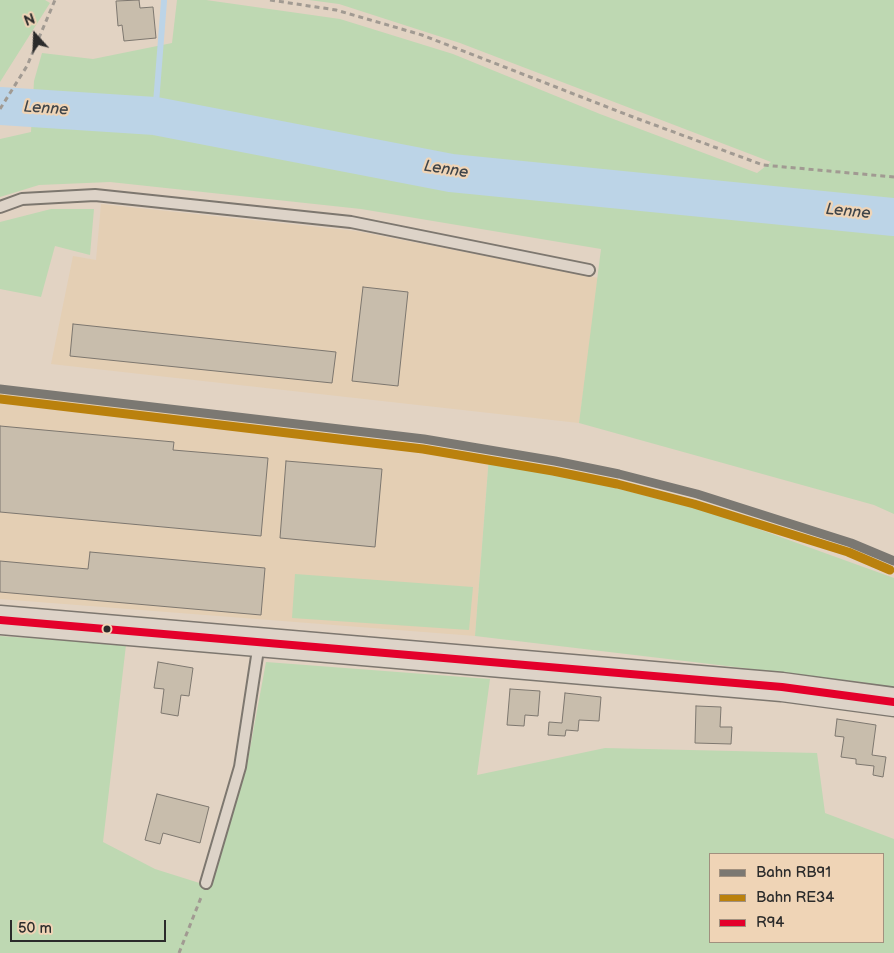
<!DOCTYPE html>
<html>
<head>
<meta charset="utf-8">
<style>
	body { margin:0 }
	#map { position:relative; width:894px; height:953px; overflow:hidden; background:#e2d3c3; font-family:"Balsamiq Sans",sans-serif }
	canvas { display:block }
	.legend { position:absolute; left:709px; top:853px; width:175px; height:90px; box-sizing:border-box; background:#efd4b6; border:1px solid #a1907e; margin:0; padding:6px 9px; list-style:none; font-size:15px; color:#2b2b2b }
	.legend li { display:flex; align-items:center; gap:10px; height:25px }
	.legend b { width:25px; border:1px solid #a1907e }
	.north { position:absolute; left:10px; top:10px; width:50px; height:50px; -webkit-text-stroke:4px #efd4b6; paint-order:stroke; rotate:340deg; font-size:14px; font-weight:700; line-height:20px; text-align:center; color:#2b2b2b }
	.north::after { content:''; display:block; margin:auto; width:18px; height:22px; background:#2b2b2b; clip-path:polygon(50% 0,100% 100%,50% 72%,0 100%) }
	.scale { position:absolute; left:10px; top:920px; width:156px; height:22px; box-sizing:border-box; border:2px solid #2b2b2b; border-top:0; padding-left:6px; font-size:15px; line-height:18px; white-space:nowrap; color:#2b2b2b; -webkit-text-stroke:4px #efd4b6; paint-order:stroke }
</style>
</head>
<body>
<div id="map">
<canvas width="894" height="953"></canvas>
<ul class="legend">
<li><b style="height:6px;background:#7b7872"></b>Bahn RB91</li>
<li><b style="height:6px;background:#ba810d"></b>Bahn RE34</li>
<li><b style="height:6px;background:#e4002b"></b>R94</li>
</ul>
<div class="north">N</div>
<div class="scale">50 m</div>
</div>
<script>
const context = document.querySelector('canvas').getContext('2d');
context.lineJoin = 'round';
function paint(path, color) { context.fillStyle = color; context.fill(path, 'evenodd'); }
const poly = rows => new Path2D(rows.map(r => 'M' + r).join(''));
function strokePath(path, color, width, dash) { context.strokeStyle = color; context.lineWidth = width; context.lineCap = dash ? 'butt' : 'round'; context.setLineDash(dash || []); context.stroke(path); }
function label(font, color, halo, rows, align = 'center') {
  context.font = font + ' "Balsamiq Sans",sans-serif'; context.lineWidth = 4.5; context.setLineDash([]); context.textBaseline = 'middle'; context.strokeStyle = halo; context.fillStyle = color; for (const [text, x, y, turn = 0] of rows) {
    context.save(); context.translate(x, y); context.rotate((+turn || 0) * Math.PI / 180); context.textAlign = isNaN(turn) ? turn : align; if (halo) context.strokeText(text, 0, 0); context.fillText(text, 0, 0); context.restore();
  }
}
paint(poly([
	[101,204,356,231,599,278,579,423,51,364,73,256,96,260],
	[0,389,489,456,475,636,0,599]
]), '#e4cfb4');
paint(poly([
	[0,0,45,0,50,3,0,82],
	[177,0,206,0,340,19,453,54,600,114,757,173,771,162,460,43,339,4,309,0,894,0,894,514,874,505,579,423,601,249,361,209,110,182,39,185,0,197,0,139,31,132,34,81,42,53,93,59,172,43],
	[51,209,94,209,90,255,55,246,41,297,0,289,0,222],
	[489,456,714,513,894,578,894,688,861,682,475,636],
	[295,574,473,587,469,630,292,618],
	[0,636,126,645,103,842,155,869,209,886,246,770,266,662,490,679,477,775,605,748,817,753,825,813,894,839,894,953,0,953],
	[710,854,883,854,883,942,710,942]
]), '#bed8b2');
strokePath(poly([
	[155,116,164,1]
]), '#bcd4e7', 6);
strokePath(poly([
	[0,106,155,116,451,173,894,217]
]), '#bcd4e7', 38);
const building = poly([
	[139,0,140,8,153,7,156,38,124,41,122,25,118,26,116,1,139,0],
	[363,287,408,292,398,386,352,381,363,287],
	[73,324,336,352,332,383,70,356,73,324],
	[0,426,174,442,173,450,268,458,261,536,0,512,0,426],
	[286,461,382,469,375,547,280,538,286,461],
	[90,552,265,568,261,615,0,592,0,561,88,569,90,552],
	[158,662,193,668,189,696,181,695,178,716,161,713,164,689,154,688,158,662],
	[510,689,540,691,538,716,525,715,524,726,507,725,510,689],
	[565,693,601,697,599,721,579,720,578,731,566,730,565,736,548,735,549,722,562,723,565,693],
	[696,706,721,707,720,727,732,727,731,744,695,743,696,706],
	[837,719,876,725,872,755,886,757,883,777,873,775,874,766,856,764,856,759,841,757,844,737,835,736,837,719],
	[157,794,209,807,200,843,163,833,160,844,145,840,157,794]
]);
paint(building, '#c8bdac');
strokePath(building, '#7d776f', 1);
const lane = poly([
	[0,207,22,199,95,195,351,222,589,270],
	[206,883,240,767,259,643]
]);
const primary = poly([
	[0,620,782,687,894,702]
]);
strokePath(lane, '#7d776f', 14);
strokePath(primary, '#7d776f', 31);
strokePath(poly([
	[270,0,336,10,422,35,633,117,763,165,894,177],
	[0,109,27,66,55,0],
	[179,953,202,895]
]), '#a19a92', 3, [5, 4]);
strokePath(lane, '#ddd3c8', 10);
strokePath(primary, '#ddd3c8', 28);
strokePath(poly([
	[0,620,782,687,894,702]
]), '#e4002b', 8);
strokePath(poly([
	[0,389,424,439,555,461,619,474,697,494,851,543,894,561]
]), '#7b7872', 9);
strokePath(poly([
	[0,399,423,449,553,471,617,484,694,504,848,552,890,570]
]), '#ba810d', 9);
for (const [x, y, r, color] of [
	[107,629,4.5,"#2b2b2b"]
]) { const dot = new Path2D(); dot.arc(x, y, r, 0, 2 * Math.PI); context.fillStyle = color; context.fill(dot); strokePath(dot, '#efd4b6', 2); }
label('italic 16px', '#3e4449', '#efd4b6', [
	["Lenne",46,109,4],
	["Lenne",446,170,9],
	["Lenne",848,212,6]
]);
</script>
</body>
</html>
